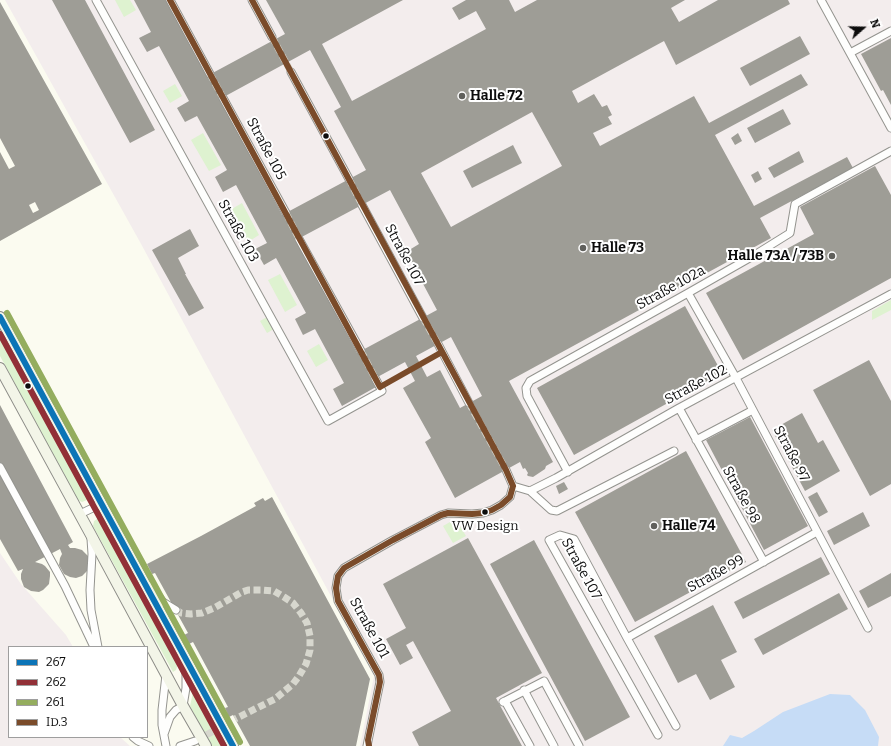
<!DOCTYPE html>
<html>
<head>
<meta charset="utf-8">
<style>
	body { margin:0 }
	#map { position:relative; width:891px; height:746px; overflow:hidden; background:#fbfbf0; font-family:Bitter,serif }
	canvas { display:block }
	.legend { position:absolute; left:8px; top:646px; width:140px; height:92px; box-sizing:border-box; background:#fff; border:1px solid #9e9e9e; margin:0; padding:5px 7px; list-style:none; font-size:12px; color:#0d0d0d }
	.legend li { display:flex; align-items:center; gap:8px; height:20px }
	.legend b { width:20px; border:1px solid #9e9e9e }
	.north { position:absolute; left:843px; top:8px; width:40px; height:40px; -webkit-text-stroke:3px #fff; paint-order:stroke; rotate:70deg; font-size:11px; font-weight:700; line-height:16px; text-align:center; color:#0d0d0d }
	.north::after { content:''; display:block; margin:auto; width:14px; height:18px; background:#0d0d0d; clip-path:polygon(50% 0,100% 100%,50% 72%,0 100%) }
</style>
</head>
<body>
<div id="map">
<canvas width="891" height="746"></canvas>
<ul class="legend">
<li><b style="height:5px;background:#0b74b7"></b>267</li>
<li><b style="height:5px;background:#923037"></b>262</li>
<li><b style="height:5px;background:#94ad5e"></b>261</li>
<li><b style="height:5px;background:#7a4b2a"></b>ID.3</li>
</ul>
<div class="north">N</div>
</div>
<script>
const context = document.querySelector('canvas').getContext('2d');
context.lineJoin = 'round';
function paint(path, color) { context.fillStyle = color; context.fill(path, 'evenodd'); }
const poly = rows => new Path2D(rows.map(r => 'M' + r).join(''));
function strokePath(path, color, width, dash) { context.strokeStyle = color; context.lineWidth = width; context.lineCap = dash ? 'butt' : 'round'; context.setLineDash(dash || []); context.stroke(path); }
function label(font, color, halo, rows, align = 'center') {
  context.font = font + ' Bitter,serif'; context.lineWidth = 4; context.setLineDash([]); context.textBaseline = 'middle'; context.strokeStyle = halo; context.fillStyle = color; for (const [text, x, y, turn = 0] of rows) {
    context.save(); context.translate(x, y); context.rotate((+turn || 0) * Math.PI / 180); context.textAlign = isNaN(turn) ? turn : align; if (halo) context.strokeText(text, 0, 0); context.fillText(text, 0, 0); context.restore();
  }
}
paint(poly([
	[5,0,891,0,891,746,360,746,374,676,140,242],
	[0,553,21,584,66,635,73,647,9,647,9,737,120,737,130,746,0,746]
]), '#f3eded');
paint(poly([
	[115,0,130,0,136,10,124,17],
	[175,84,182,96,170,103,163,91],
	[203,133,221,165,209,171,191,140],
	[242,203,259,235,248,242,230,210],
	[280,274,297,305,285,312,268,280],
	[891,300,891,310,872,320,872,311],
	[267,317,274,329,267,333,260,321],
	[0,328,89,491,90,497,87,500,82,502,78,500,0,356],
	[319,344,328,360,316,367,307,351],
	[97,519,102,519,106,522,138,582,148,611,177,664,177,667,176,670,173,672,93,526,94,521],
	[450,522,458,523,466,536,453,543,443,526],
	[193,688,197,695,225,746,211,746,190,706,192,697]
]), '#def2d0');
paint(poly([
	[830,694,850,695,865,710,879,737,878,746,723,746,730,735,742,738,754,731,783,712]
]), '#c6dcf6');
paint(poly([
	[52,0,85,0,155,130,130,143],
	[134,0,166,0,207,76,285,34,266,0,403,0,322,44,352,101,486,29,476,11,459,20,452,8,466,0,509,0,515,12,537,0,685,0,671,8,679,22,718,0,788,0,790,4,676,65,664,41,572,91,578,103,594,94,602,107,607,105,612,115,608,117,612,124,593,133,600,146,694,96,709,123,801,74,808,85,715,135,754,206,847,157,853,168,760,218,771,238,509,381,553,462,546,466,545,469,533,477,528,476,527,475,528,473,525,468,523,469,520,462,455,498,425,442,431,438,403,388,415,381,405,362,372,380,376,387,342,406,333,389,344,383,315,329,303,335,295,319,306,313,276,258,264,265,255,249,267,243,236,185,223,192,215,177,227,170,197,116,185,122,177,108,189,101,159,46,147,52,139,38,151,32],
	[310,50,341,107,334,111,366,170,282,215,220,99],
	[532,112,562,166,451,227,421,173],
	[390,190,419,244,406,252,437,310,357,353,296,240],
	[451,337,482,396,460,408,440,370,427,377,416,356],
	[0,2,102,184,0,241,0,152,9,169,15,166,0,138],
	[35,202,39,210,33,213,29,205],
	[800,36,810,54,750,86,740,68],
	[891,38,891,105,883,90,881,91,861,54],
	[783,109,791,124,755,143,747,128],
	[738,133,742,141,735,145,731,138],
	[513,145,522,163,472,188,463,171],
	[799,151,804,162,774,178,768,168],
	[875,166,891,195,891,278,743,360,706,293,814,234,800,207],
	[758,171,762,179,755,183,751,175],
	[190,229,199,246,178,258,186,274,185,274,204,308,189,316,152,250],
	[685,306,722,373,574,455,537,388],
	[869,360,891,401,891,484,870,496,813,390],
	[0,405,73,542,68,545,70,548,75,548,82,550,88,556,89,564,87,571,82,576,76,578,70,577,64,574,59,565,60,558,62,554,60,549,35,562,42,564,45,566,50,572,50,576,49,584,43,590,39,592,31,591,24,587,21,579,21,574,23,569,18,571,0,539],
	[802,413,818,443,823,440,840,471,805,491,772,430],
	[750,417,808,526,764,550,706,440],
	[686,451,746,562,635,622,575,512],
	[564,482,568,489,559,494,556,486],
	[817,492,828,512,819,517,808,497],
	[272,497,370,679,356,746,250,746,233,715,229,717,225,708,228,707,193,642,189,644,184,635,188,633,155,573,152,574,147,564,201,536,256,506,254,503,263,498,265,501],
	[863,512,870,526,834,545,827,531],
	[468,538,542,673,496,698,522,746,419,746,412,732,451,711,413,641,406,645,413,658,400,665,386,639,406,628,383,584],
	[534,540,630,717,585,741,490,564],
	[821,557,830,574,743,619,734,602],
	[891,573,891,596,868,608,859,591],
	[839,593,848,609,763,655,754,639],
	[713,605,737,652,721,660,735,687,710,700,696,674,678,683,654,636]
]), '#9e9d96');
strokePath(poly([
	[272,37,291,72],
	[210,74,223,98],
	[349,179,362,205],
	[286,213,299,239],
	[423,318,438,344],
	[361,351,375,378],
	[469,403,506,470],
	[176,610,181,613,191,614,202,613,214,608,242,592,248,590,262,590,274,591,284,597,293,603,301,613,307,623,310,636,310,650,306,664,299,676,293,684,275,699,235,719],
	[197,740,232,721]
]), '#d7d7ce', 7, [7, 3.5]);
const street = poly([
	[96,0,328,421,382,391,375,378],
	[170,0,210,74],
	[252,0,272,37],
	[821,0,891,128],
	[850,53,891,31],
	[291,72,349,179],
	[223,98,286,213],
	[362,205,423,318],
	[299,239,361,351],
	[688,293,736,378,868,628],
	[438,344,469,403],
	[679,408,764,562],
	[696,440,753,410],
	[0,467,65,586,94,647],
	[506,470,513,486],
	[568,472,527,396,526,388,530,381,688,293,753,256,790,233,795,204,891,151],
	[513,486,530,491,556,478,679,408,891,294],
	[530,491,551,510,557,511,674,451],
	[80,514,101,504],
	[91,539,92,554,90,590,91,610,98,647],
	[150,586,163,602,176,610],
	[627,638,817,532],
	[524,690,554,746],
	[505,701,544,681,579,746],
	[503,702,505,701,530,746],
	[164,734,170,717,176,710,183,706,186,688,186,674,181,658],
	[658,735,549,540,560,535,574,539,627,638,676,726],
	[133,737,138,741,149,746],
	[166,746,162,725,162,710,166,675],
	[180,746,195,741],
	[367,746,380,682,379,675,338,601,336,588,338,576,344,568,393,540,441,515,448,513,472,514,483,513,492,510,501,505,510,497,513,486]
]);
const secondary = poly([
	[0,317,233,746],
	[0,368,91,535,183,706,206,746]
]);
strokePath(street, '#94948f', 9);
strokePath(secondary, '#8b8b86', 12);
strokePath(street, '#fefefd', 7);
strokePath(secondary, '#f3f5e8', 10);
strokePath(poly([
	[0,317,233,746]
]), '#0b74b7', 6);
strokePath(poly([
	[0,334,224,746]
]), '#923037', 6);
strokePath(poly([
	[7,313,240,742]
]), '#94ad5e', 6);
strokePath(poly([
	[170,0,380,387,442,352],
	[252,0,506,470,513,486],
	[369,746,368,740,380,682,379,675,338,601,336,588,338,576,344,568,393,540,441,515,448,513,472,514,483,513,492,510,501,505,510,497,513,486]
]), '#7a4b2a', 6);
for (const [x, y, r, color] of [
	[462,96,4,"#60605c"],
	[326,136,3.5,"#0d0d0d"],
	[583,248,4,"#60605c"],
	[832,256,4,"#60605c"],
	[28,386,3.5,"#0d0d0d"],
	[485,512,3.5,"#0d0d0d"],
	[654,526,4,"#60605c"]
]) { const dot = new Path2D(); dot.arc(x, y, r, 0, 2 * Math.PI); context.fillStyle = color; context.fill(dot); strokePath(dot, '#fff', 1.5); }
label('13px', '#0d0d0d', '#fff', [
	["VW Design",485,526]
]);
label('bold 14px', '#0d0d0d', '#fff', [
	["Halle 72",470,96],
	["Halle 73",591,248],
	["Halle 73A / 73B",824,256,"right"],
	["Halle 74",662,526]
], 'left');
label('14px', '#0d0d0d', '#fff', [
	["Straße 105",266,149,62],
	["Straße 103",238,231,61],
	["Straße 107",404,255,62],
	["Straße 102a",671,288,-29],
	["Straße 102",696,385,-28],
	["Straße 97",791,454,62],
	["Straße 98",741,495,61],
	["Straße 107",581,569,61],
	["Straße 99",716,574,-29],
	["Straße 101",369,628,61]
]);
</script>
</body>
</html>
